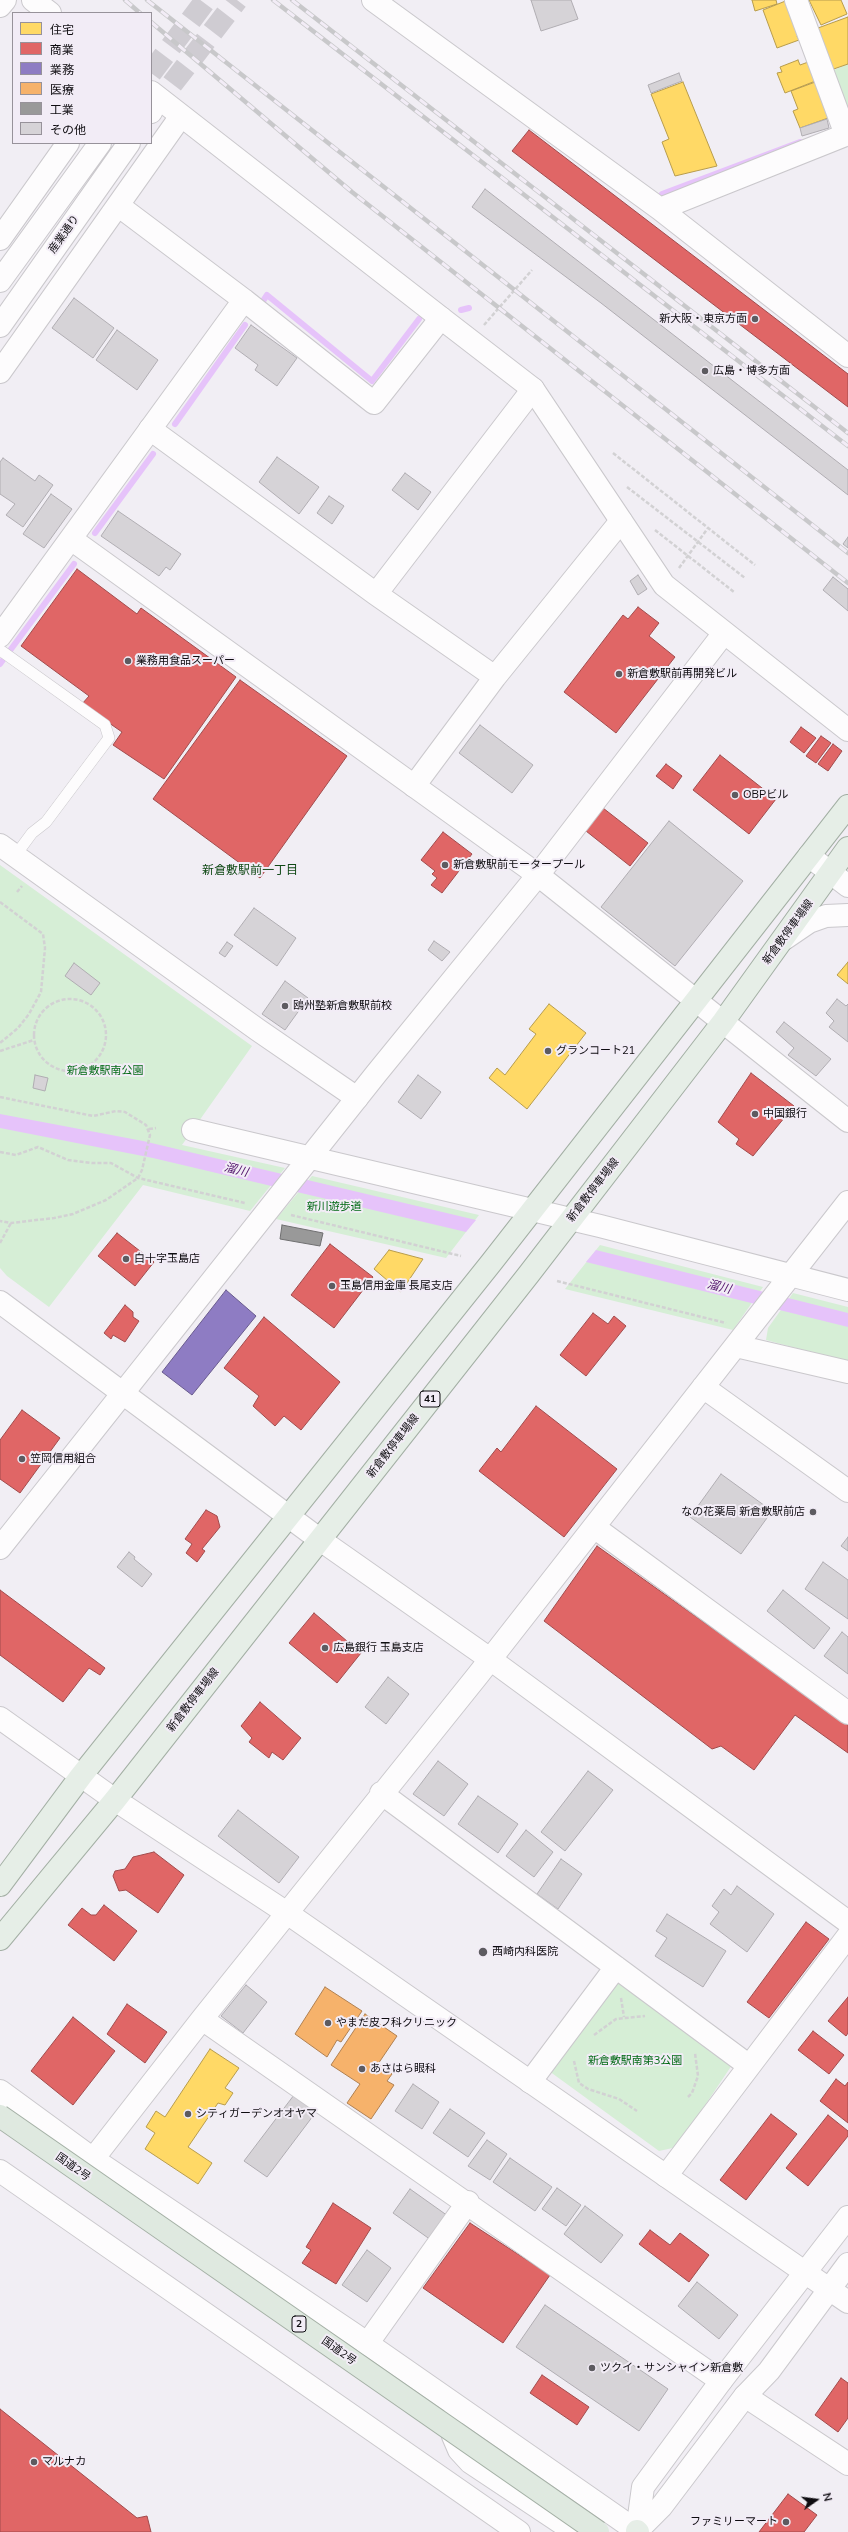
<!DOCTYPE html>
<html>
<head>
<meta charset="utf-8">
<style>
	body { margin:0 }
	#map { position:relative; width:848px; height:2532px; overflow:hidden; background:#f1eef4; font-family:Mulish,"Noto Sans JP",sans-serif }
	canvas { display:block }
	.legend { position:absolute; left:12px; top:12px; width:140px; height:132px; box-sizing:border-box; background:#f2ecf6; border:1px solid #97929a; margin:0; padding:5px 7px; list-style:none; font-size:12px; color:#0e0c10 }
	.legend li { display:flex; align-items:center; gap:8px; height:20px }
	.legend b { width:20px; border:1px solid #97929a }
	.north { position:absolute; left:796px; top:2480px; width:40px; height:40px; -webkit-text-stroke:3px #f2ecf6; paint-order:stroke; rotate:76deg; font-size:11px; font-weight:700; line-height:16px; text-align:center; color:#0e0c10 }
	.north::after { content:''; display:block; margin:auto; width:14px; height:18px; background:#0e0c10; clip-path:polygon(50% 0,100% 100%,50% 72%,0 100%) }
</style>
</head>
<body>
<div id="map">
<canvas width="848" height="2532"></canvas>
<ul class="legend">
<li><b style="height:11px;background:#ffd966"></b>住宅</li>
<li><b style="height:11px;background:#e06666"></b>商業</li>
<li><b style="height:11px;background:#8e7cc3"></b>業務</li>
<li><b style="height:11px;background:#f6b26b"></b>医療</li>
<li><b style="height:11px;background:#999"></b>工業</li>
<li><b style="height:11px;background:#d6d3d7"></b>その他</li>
</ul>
<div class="north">N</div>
</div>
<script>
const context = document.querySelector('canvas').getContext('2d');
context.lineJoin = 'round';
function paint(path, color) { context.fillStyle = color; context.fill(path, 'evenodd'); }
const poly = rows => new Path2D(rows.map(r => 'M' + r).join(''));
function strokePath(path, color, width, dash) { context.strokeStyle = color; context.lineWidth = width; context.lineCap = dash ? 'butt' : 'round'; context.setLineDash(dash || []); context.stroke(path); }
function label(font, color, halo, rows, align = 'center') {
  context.font = font + ' Mulish,"Noto Sans JP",sans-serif'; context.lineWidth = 4; context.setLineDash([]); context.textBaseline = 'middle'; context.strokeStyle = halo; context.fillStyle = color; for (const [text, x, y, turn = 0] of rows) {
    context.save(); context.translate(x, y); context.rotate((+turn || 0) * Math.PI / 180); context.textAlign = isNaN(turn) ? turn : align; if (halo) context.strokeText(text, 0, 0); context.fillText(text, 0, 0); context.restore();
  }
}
paint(poly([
	[848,64,848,115,829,72],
	[0,865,252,1046,182,1145,285,1168,250,1211,143,1185,49,1307,7,1276,0,1268],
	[312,1176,479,1215,446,1258,276,1219],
	[600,1245,763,1287,733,1330,565,1289],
	[793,1293,848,1307,848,1362,766,1340,768,1328],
	[618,1976,734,2062,677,2147,659,2151,549,2071]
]), '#d6eed6');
paint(poly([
	[0,1114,143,1141,476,1220,466,1232,153,1158,0,1128],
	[596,1250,848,1313,848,1327,586,1262]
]), '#e6c3fa');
const homes = poly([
	[752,0,776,0,777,4,755,11,752,0],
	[788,0,801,34,797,36,799,40,777,48,763,10,788,0],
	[809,0,841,0,847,14,821,25,809,0],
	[848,17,848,64,828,71,818,28,848,17],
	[798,60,800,65,811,61,818,80,785,93,777,73,782,72,780,67,798,60],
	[818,81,831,117,800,128,793,111,798,109,791,91,818,81],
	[683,82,717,166,675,176,662,142,669,139,651,94,683,82],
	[848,962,848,984,837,975,848,962],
	[549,1004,586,1033,527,1109,489,1078,497,1068,505,1075,536,1034,529,1029,549,1004],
	[389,1250,423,1259,401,1292,374,1269,389,1250],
	[210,2049,239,2068,225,2088,233,2093,225,2105,218,2103,188,2147,212,2163,198,2184,145,2149,155,2133,146,2127,156,2111,165,2117,210,2049]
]);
paint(homes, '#ffd966');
strokePath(homes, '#b79c4c', 1);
const shops = poly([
	[529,130,848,374,848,407,512,151,529,130],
	[77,569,137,614,141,608,236,677,164,779,113,745,122,732,82,704,89,696,21,646,77,569],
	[638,607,659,623,649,636,675,657,616,733,564,692,623,615,628,619,638,607],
	[240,680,347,756,260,878,153,799,240,680],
	[801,727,816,738,804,753,790,742,801,727],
	[821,736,831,743,816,763,806,756,821,736],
	[833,744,842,751,828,771,818,764,833,744],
	[720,755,776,799,749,834,693,790,720,755],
	[666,764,682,776,673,789,656,776,666,764],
	[603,808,648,843,630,866,586,831,603,808],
	[443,832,472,854,442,893,431,885,437,878,432,874,435,871,421,860,443,832],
	[751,1073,794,1106,753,1156,736,1144,739,1139,718,1122,751,1073],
	[117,1233,154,1262,135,1286,98,1256,117,1233],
	[330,1244,373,1277,334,1328,291,1295,330,1244],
	[125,1305,133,1312,133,1317,139,1321,125,1342,113,1335,111,1339,104,1333,125,1305],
	[593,1313,608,1324,614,1316,626,1326,586,1376,560,1355,593,1313],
	[264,1317,340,1382,301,1430,284,1416,275,1426,253,1406,259,1396,224,1368,264,1317],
	[536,1406,617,1469,564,1537,479,1471,497,1448,501,1452,536,1406],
	[22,1410,60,1438,20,1493,0,1479,0,1440,22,1410],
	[206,1510,217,1516,220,1527,202,1549,205,1551,197,1562,186,1553,192,1544,185,1539,206,1510],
	[597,1546,848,1725,848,1753,795,1715,754,1770,721,1746,712,1749,544,1621,597,1546],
	[0,1590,105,1668,100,1675,89,1668,63,1702,0,1655,0,1590],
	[314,1613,361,1653,337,1683,289,1643,314,1613],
	[260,1702,301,1738,283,1760,272,1752,269,1758,249,1742,252,1738,241,1726,260,1702],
	[154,1852,184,1875,158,1913,126,1890,119,1891,113,1876,115,1871,125,1869,133,1857,154,1852],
	[104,1905,137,1931,114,1961,68,1925,82,1908,91,1915,96,1915,104,1905],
	[806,1922,829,1939,769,2018,747,2002,806,1922],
	[848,1997,848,2033,846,2036,828,2021,848,1997],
	[127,2004,167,2032,145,2063,107,2034,127,2004],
	[73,2017,115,2051,73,2105,31,2071,73,2017],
	[813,2031,844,2055,829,2074,798,2050,813,2031],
	[836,2079,845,2086,848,2082,848,2123,820,2101,836,2079],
	[771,2114,797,2134,746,2200,720,2180,771,2114],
	[828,2115,848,2131,848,2136,808,2186,786,2168,828,2115],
	[333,2203,371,2228,336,2284,302,2263,311,2250,306,2247,333,2203],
	[470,2223,550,2275,503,2343,423,2288,470,2223],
	[650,2230,670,2245,680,2233,709,2255,689,2282,639,2244,650,2230],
	[542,2375,589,2407,577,2425,530,2393,542,2375],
	[841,2378,848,2383,848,2418,838,2432,815,2415,841,2378],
	[0,2409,137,2518,147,2516,151,2532,0,2532,0,2409],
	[788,2494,817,2515,804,2532,759,2532,788,2494]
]);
paint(shops, '#e06666');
strokePath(shops, '#a14b4c', 1);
const offices = poly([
	[226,1290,256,1316,192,1395,162,1372,226,1290]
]);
paint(offices, '#8e7cc3');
strokePath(offices, '#685a8d', 1);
const health = poly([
	[325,1987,362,2011,341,2042,337,2040,327,2057,295,2034,325,1987],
	[365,2014,397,2036,378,2064,392,2074,387,2081,394,2085,371,2119,347,2103,360,2084,331,2065,365,2014]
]);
paint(health, '#f6b26b');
strokePath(health, '#b08050', 1);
const industry = poly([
	[282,1225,323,1233,320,1246,280,1239,282,1225]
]);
paint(industry, '#999');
strokePath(industry, '#6f6f70', 1);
strokePath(poly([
	[662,194,800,142],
	[263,301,267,295,372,381,419,319],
	[461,310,469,308],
	[175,424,245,325],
	[95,533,153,454],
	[0,664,74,564]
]), '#e6c3fa', 6);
const building = poly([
	[531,0,571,0,578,19,541,31,531,0],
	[679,73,682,81,651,93,648,85,679,73],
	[827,119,829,128,802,136,800,128,827,119],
	[485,189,848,470,848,495,601,303,472,207,485,189],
	[74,298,114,328,93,358,52,328,74,298],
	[251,325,297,358,277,386,255,370,258,365,235,348,251,325],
	[117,330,158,360,137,390,96,360,117,330],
	[277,457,319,487,299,514,259,482,277,457],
	[3,458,35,481,39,475,53,485,23,527,6,515,15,504,0,494,0,462,3,458],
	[405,473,431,492,418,510,392,490,405,473],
	[51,494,72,509,44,548,23,534,51,494],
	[329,496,344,506,332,524,317,513,329,496],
	[118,511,181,554,170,570,166,567,159,576,101,536,118,511],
	[848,537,848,548,843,544,848,537],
	[638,575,647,589,638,595,630,581,638,575],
	[833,577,848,589,848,611,823,590,833,577],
	[480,725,533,765,512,793,459,753,480,725],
	[669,821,743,881,675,966,601,907,669,821],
	[254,908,296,938,277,966,234,935,254,908],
	[434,941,450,952,442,961,428,950,434,941],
	[227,942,233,946,225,957,219,953,227,942],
	[74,963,100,983,91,995,65,976,74,963],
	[285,981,308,998,285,1030,262,1014,285,981],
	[837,999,846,1006,848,1004,848,1042,829,1027,834,1021,826,1013,837,999],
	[784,1022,831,1059,816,1076,788,1055,794,1048,776,1032,784,1022],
	[35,1075,48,1078,45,1091,33,1088,35,1075],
	[418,1075,441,1092,421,1119,398,1102,418,1075],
	[721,1474,772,1511,741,1554,690,1517,721,1474],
	[848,1537,848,1551,841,1546,848,1537],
	[129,1552,135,1557,134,1559,152,1574,142,1587,117,1567,129,1552],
	[823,1562,848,1580,848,1619,805,1589,823,1562],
	[783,1590,830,1628,814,1649,767,1611,783,1590],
	[842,1632,848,1637,848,1674,824,1656,842,1632],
	[388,1677,409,1694,386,1724,365,1707,388,1677],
	[438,1761,468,1784,444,1816,413,1794,438,1761],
	[588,1771,613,1790,565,1851,541,1832,588,1771],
	[478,1796,518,1824,498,1853,458,1824,478,1796],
	[238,1810,299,1857,279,1883,218,1836,238,1810],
	[526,1830,553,1852,534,1877,506,1856,526,1830],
	[561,1859,582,1874,558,1909,537,1894,561,1859],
	[737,1886,774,1914,747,1952,710,1924,719,1912,712,1906,724,1889,731,1895,737,1886],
	[667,1914,726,1951,703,1987,655,1956,667,1938,656,1931,667,1914],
	[246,1985,267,2002,243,2033,221,2016,246,1985],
	[413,2084,439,2102,422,2129,395,2111,413,2084],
	[294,2095,316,2112,267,2177,244,2161,294,2095],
	[450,2109,485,2133,468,2157,433,2133,450,2109],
	[487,2140,507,2154,490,2180,468,2166,487,2140],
	[510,2158,552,2187,535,2211,493,2182,510,2158],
	[557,2188,581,2205,566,2226,542,2209,557,2188],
	[410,2189,448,2216,431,2240,393,2213,410,2189],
	[585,2206,623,2235,601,2263,564,2234,585,2206],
	[367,2250,391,2268,367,2302,342,2285,367,2250],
	[697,2282,738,2315,719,2339,678,2306,697,2282],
	[545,2305,668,2389,639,2431,516,2347,545,2305]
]);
paint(building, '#d6d3d7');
strokePath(building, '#b0adb2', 1);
strokePath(poly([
	[151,73,206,0],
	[152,110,237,0]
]), '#cfccd2', 22, [22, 11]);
const service = poly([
	[0,650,105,725,109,738,46,822,32,833,15,856]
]);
const minor = poly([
	[33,0,50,13],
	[373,0,660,209,848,356],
	[796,0,846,135],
	[0,6,5,0],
	[151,92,441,318],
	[660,209,848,134],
	[150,429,376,594,495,677],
	[376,594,533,389],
	[414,786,495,677,621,521],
	[723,1022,848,1121],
	[193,1130,600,1226,848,1290],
	[736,1346,848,1372],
	[703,1387,848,1491],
	[594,1527,848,1713],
	[0,1548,376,1074,538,875,724,633],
	[381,1793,748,2065],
	[202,2019,721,2381],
	[530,2082,616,1967],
	[93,2159,202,2019,478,1675,848,1202],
	[666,2176,848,1936],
	[829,2289,848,2302],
	[367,2344,468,2202],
	[745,2396,848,2464]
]);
const tertiary = poly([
	[151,112,152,110],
	[119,206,244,300,374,403,441,318,533,389,664,585,848,730],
	[0,239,68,143],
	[0,281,100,143],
	[0,326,129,143],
	[0,372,181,116],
	[71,539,538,875,723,1022],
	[0,636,244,300],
	[0,845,258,1030,357,1098],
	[809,856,848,886],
	[784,939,809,922,826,916,848,915],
	[0,1302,319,1539,490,1659,848,1922],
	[0,1718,115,1800,287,1913,829,2289],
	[0,2091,93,2159,355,2335,637,2531],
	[0,2171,519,2532],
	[450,2420,453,2436,459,2450,470,2462,575,2532],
	[637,2531,643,2487,721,2381,848,2217],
	[637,2531,661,2507,745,2396,769,2371,848,2264]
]);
const primary = poly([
	[0,1885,81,1776,491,1263,848,806],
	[0,1939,115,1800,529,1274,723,1022,848,848],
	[637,2531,638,2532]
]);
strokePath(service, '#cac8cc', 12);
strokePath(minor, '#cac8cc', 24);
strokePath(tertiary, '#cac8cc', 24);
strokePath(primary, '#a3afa4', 24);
strokePath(poly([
	[484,325,532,270],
	[613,453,755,565],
	[627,487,745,578],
	[655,530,734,592],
	[679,568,708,528],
	[17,892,22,886],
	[0,902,43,934,45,948,41,992,29,1014,18,1028,0,1043],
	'34 1035a36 36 0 1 1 72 0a36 36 0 1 1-72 0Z',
	[0,1051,34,1040],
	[0,1097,93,1116,116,1111,125,1112,146,1125,150,1135,142,1170,138,1178,106,1200,73,1214,54,1218,11,1223,0,1221],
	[149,1129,156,1128],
	[0,1152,16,1155,38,1147,68,1160,92,1163,111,1163,138,1178,245,1203],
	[291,1215,461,1256],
	[0,1243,11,1223],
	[557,1281,726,1323],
	[621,1998,624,2017],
	[594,2035,616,2019,645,2016],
	[574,2061,579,2083,588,2089,619,2099,637,2111],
	[688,2097,692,2093,698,2076,695,2053]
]), '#d2d1d3', 2.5, [4, 2]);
strokePath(service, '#fdfcfd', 11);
strokePath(minor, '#fdfcfd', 22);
strokePath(tertiary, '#fdfcfd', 22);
strokePath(primary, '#e6eee7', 22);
const rail = poly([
	[125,0,140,13],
	[147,0,848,553],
	[273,0,848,446],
	[292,0,848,433],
	[151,22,352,192,848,583]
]);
strokePath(rail, '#c8c8ca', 4.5);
strokePath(rail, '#f2ecf6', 3, [9]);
const trunkBridge = poly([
	[0,2116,598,2532]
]);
strokePath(trunkBridge, '#a3afa4', 24, []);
strokePath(trunkBridge, '#dfe9e0', 22);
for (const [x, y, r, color] of [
	[755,319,4,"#5d5b60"],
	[705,371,4,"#5d5b60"],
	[128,661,4,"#5d5b60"],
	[619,674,4,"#5d5b60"],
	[735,795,4,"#5d5b60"],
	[445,865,4,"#5d5b60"],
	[285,1006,4,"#5d5b60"],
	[548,1051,4,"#5d5b60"],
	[755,1114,4,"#5d5b60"],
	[126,1259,4,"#5d5b60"],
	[332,1286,4,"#5d5b60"],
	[22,1459,4,"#5d5b60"],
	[813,1512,4,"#5d5b60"],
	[325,1648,4,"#5d5b60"],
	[483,1952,5,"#5d5b60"],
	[328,2023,4,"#5d5b60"],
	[362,2069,4,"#5d5b60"],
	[188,2114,4,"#5d5b60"],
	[592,2368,4,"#5d5b60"],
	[34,2462,4,"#5d5b60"],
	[786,2522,4,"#5d5b60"]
]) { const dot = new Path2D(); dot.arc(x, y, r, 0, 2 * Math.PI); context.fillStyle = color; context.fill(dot); strokePath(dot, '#f2ecf6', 1.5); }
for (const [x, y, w] of [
	[430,1399,20],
	[299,2324,14]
]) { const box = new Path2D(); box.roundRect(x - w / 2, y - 8, w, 16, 3); context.fillStyle = '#f2ecf6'; context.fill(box); strokePath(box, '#0e0c10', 1); }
label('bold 10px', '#0e0c10', null, [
	["41",430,1399],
	["2",299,2324]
]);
label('11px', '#0e0c10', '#f2ecf6', [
	["産業通り",64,234,-55],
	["新倉敷停車場線",788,932,-54],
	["新倉敷停車場線",593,1190,-52],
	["新倉敷停車場線",393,1446,-52],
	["新倉敷停車場線",193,1700,-52],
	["国道2号",73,2167,35],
	["国道2号",339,2351,35]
]);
label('11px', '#0e0c10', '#f2ecf6', [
	["新大阪・東京方面",747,319,"right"],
	["広島・博多方面",713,371],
	["業務用食品スーパー",136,661],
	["新倉敷駅前再開発ビル",627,674],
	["OBPビル",743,795],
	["新倉敷駅前モータープール",453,865],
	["鴎州塾新倉敷駅前校",293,1006],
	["グランコート21",556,1051],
	["中国銀行",763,1114],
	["白十字玉島店",134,1259],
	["玉島信用金庫 長尾支店",340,1286],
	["笠岡信用組合",30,1459],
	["なの花薬局 新倉敷駅前店",805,1512,"right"],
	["広島銀行 玉島支店",333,1648],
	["西崎内科医院",492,1952],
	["やまだ皮フ科クリニック",336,2023],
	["あさはら眼科",370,2069],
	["シティガーデンオオヤマ",196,2114],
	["ツクイ・サンシャイン新倉敷",600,2368],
	["マルナカ",42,2462],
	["ファミリーマート",778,2522,"right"]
], 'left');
label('11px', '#026a15', '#f2ecf6', [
	["新倉敷駅南公園",105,1071],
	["新川遊歩道",334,1207],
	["新倉敷駅南第3公園",635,2061]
]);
label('12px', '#104915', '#f2ecf6', [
	["新倉敷駅前一丁目",250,870]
]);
label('italic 12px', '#50126a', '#f2ecf6', [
	["溜川",236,1170,14],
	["溜川",719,1287,14]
]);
</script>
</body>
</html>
